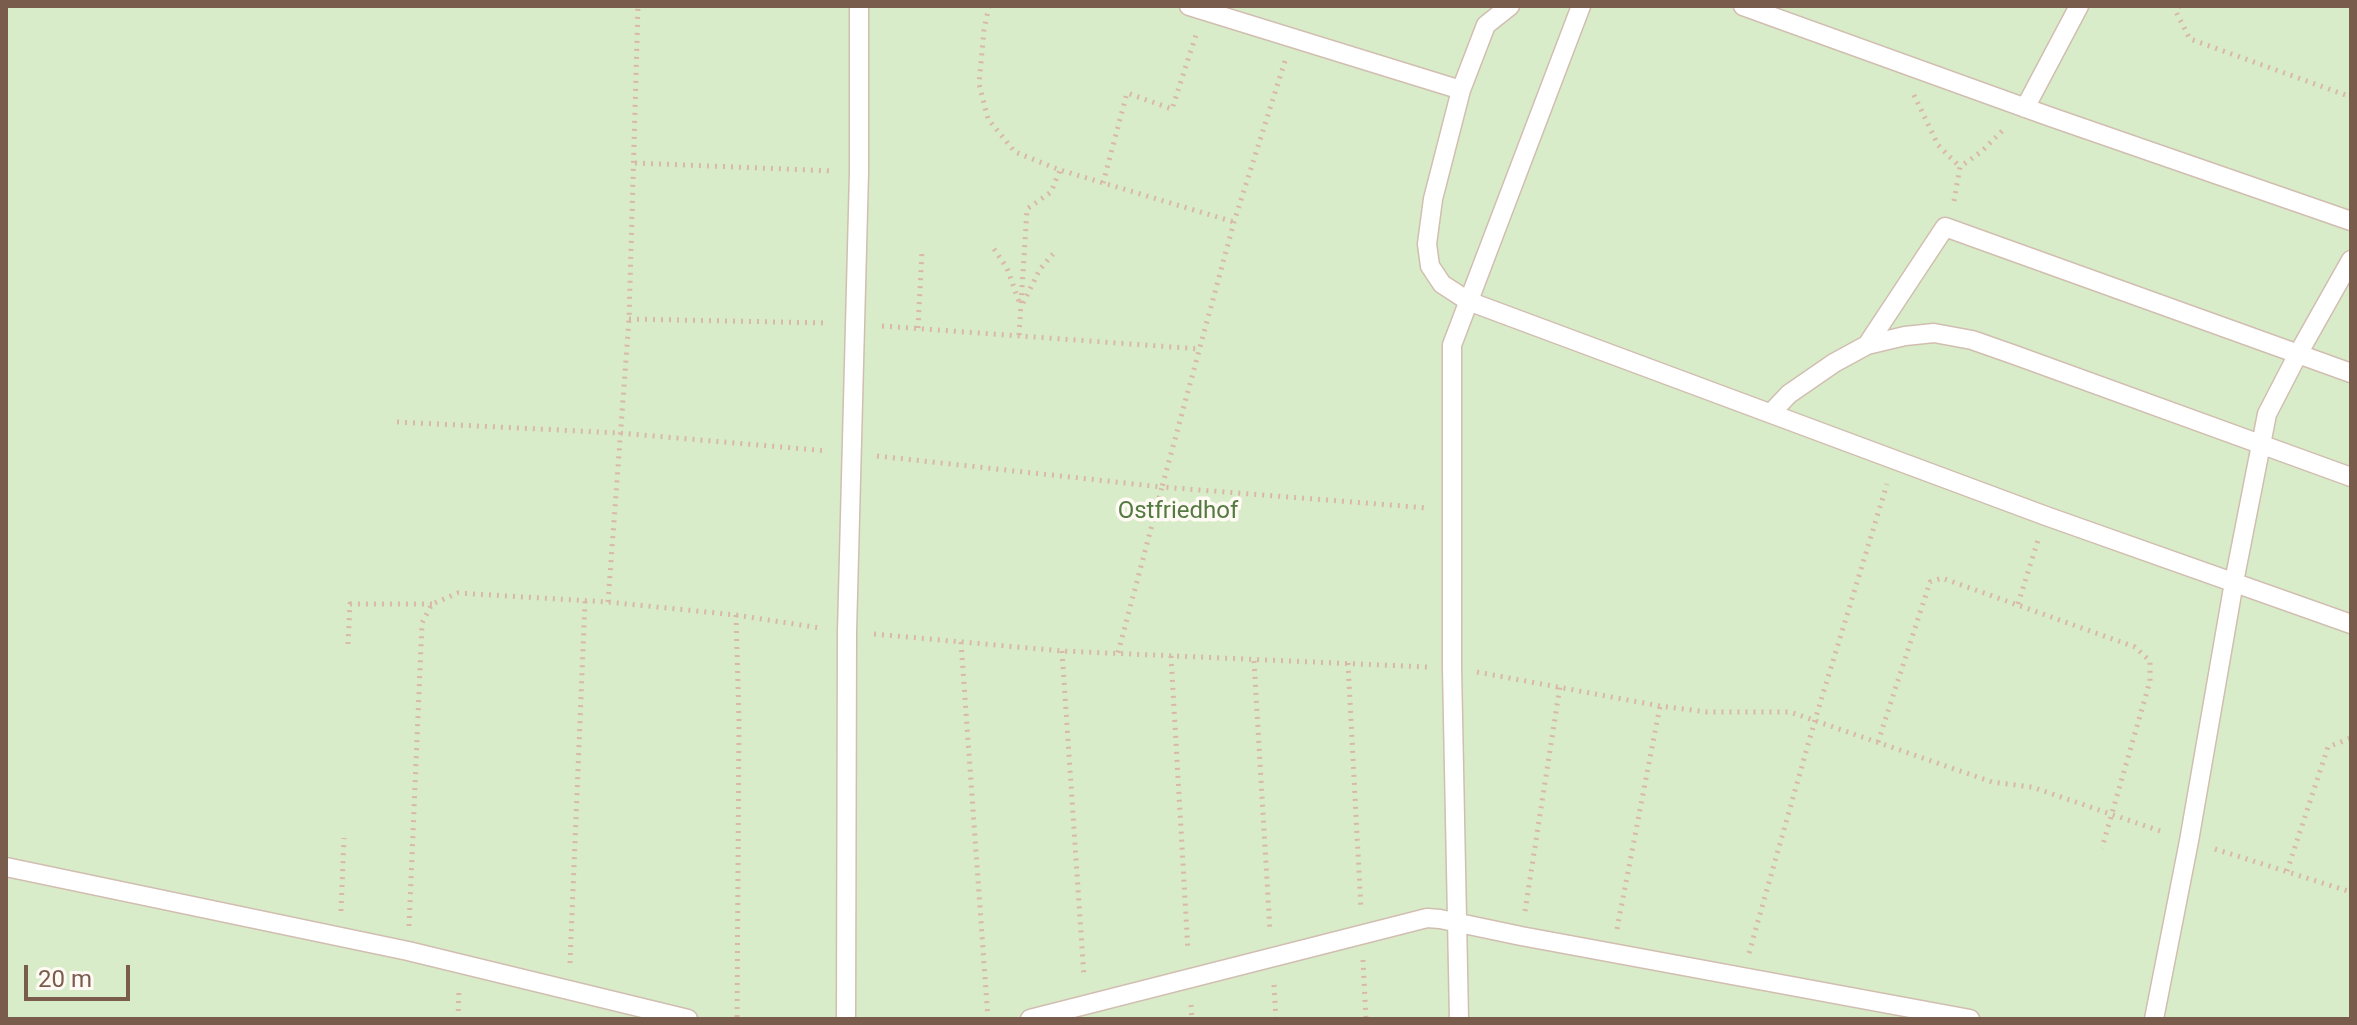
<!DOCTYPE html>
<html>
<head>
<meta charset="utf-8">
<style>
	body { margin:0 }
	#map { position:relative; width:2357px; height:1025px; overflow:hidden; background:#fdf6ec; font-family:Roboto,sans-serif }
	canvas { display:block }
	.frame { position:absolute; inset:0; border:8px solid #7a5c4d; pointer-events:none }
	.scale { position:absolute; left:24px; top:965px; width:106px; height:36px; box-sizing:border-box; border:4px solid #7a5c4d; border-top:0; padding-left:10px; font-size:24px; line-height:28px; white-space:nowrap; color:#7a5c4d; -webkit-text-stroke:6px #fffaf3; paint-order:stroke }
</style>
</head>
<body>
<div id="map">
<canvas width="2357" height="1025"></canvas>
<div class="frame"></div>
<div class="scale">20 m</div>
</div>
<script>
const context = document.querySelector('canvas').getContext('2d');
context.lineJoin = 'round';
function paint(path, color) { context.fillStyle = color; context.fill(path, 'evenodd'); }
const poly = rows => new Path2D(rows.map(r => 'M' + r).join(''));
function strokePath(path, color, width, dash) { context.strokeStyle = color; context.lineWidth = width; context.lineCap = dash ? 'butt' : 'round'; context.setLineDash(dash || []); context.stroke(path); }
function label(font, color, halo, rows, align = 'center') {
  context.font = font + ' Roboto,sans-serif'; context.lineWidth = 7; context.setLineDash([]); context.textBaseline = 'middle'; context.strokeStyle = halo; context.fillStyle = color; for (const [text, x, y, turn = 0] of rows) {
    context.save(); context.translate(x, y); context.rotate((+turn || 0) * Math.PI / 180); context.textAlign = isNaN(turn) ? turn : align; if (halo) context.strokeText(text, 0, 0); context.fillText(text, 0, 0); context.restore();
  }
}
paint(poly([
	[6,6,2351,6,2351,1019,6,1019]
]), '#d8ecc9');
const service = poly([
	[1189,6,1461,90],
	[1510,6,1486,25,1461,90,1433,199,1427,244,1430,266,1442,284,1468,301,2046,516,2351,624],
	[1743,6,2048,116,2351,221],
	[2025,108,2079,6],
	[1867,345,1945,227,2351,373],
	[1771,413,1789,394,1834,363,1867,345,1905,336,1934,333,1972,340,2012,354,2351,477],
	[6,867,408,951,688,1019],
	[846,1019,847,632,859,172,859,6],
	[1030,1019,1427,918,1440,919,1521,936,1970,1019],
	[1459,1019,1452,668,1452,345,1581,6],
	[2154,1019,2189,841,2234,582,2267,414,2298,354,2351,260]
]);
strokePath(service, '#d1beb0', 21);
strokePath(poly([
	[989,6,984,30,979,84,988,119,1015,152,1060,170,1234,222],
	[2179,6,2176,12,2190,39,2351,97],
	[1285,61,1234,222,1162,487,1428,508],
	[1914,95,1938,145,1960,167],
	[635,163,834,171],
	[1103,183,1127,93,1172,109,1196,35],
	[1954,201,1960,167,1982,151,2005,128],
	[994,249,1007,268,1019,302],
	[1023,303,1040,269,1053,254],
	[629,319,828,323],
	[882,326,1200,349],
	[918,328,922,251],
	[1019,335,1027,209,1051,192,1060,170],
	[397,422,619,433,828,451],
	[877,456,1162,487,1118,653],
	[608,602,629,319,638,6],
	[2018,604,2038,540],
	[736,615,739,720,737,1019],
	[874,634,1062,651,1427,667],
	[961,642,988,1019],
	[348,644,350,604,432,604],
	[1062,651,1084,977],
	[1171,656,1188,951],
	[1254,661,1270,931],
	[1348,663,1361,910],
	[1477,672,1660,706,1707,712,1790,712,1992,782,2032,787,2163,832],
	[1878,742,1930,582,1942,578,2135,647,2150,661,2150,681,2102,848],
	[2215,849,2351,892],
	[2287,871,2328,747,2351,738],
	[341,911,344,838],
	[1525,911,1560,686],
	[409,926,422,623,432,604,458,593,608,602,736,615,820,628],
	[1617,929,1660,706],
	[1749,953,1815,720,1887,484],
	[1363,960,1366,1019],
	[570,963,585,601],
	[1274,985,1276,1019],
	[1191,1005,1192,1019],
	[458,1019,459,988]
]), '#d9b8a5', 5, [2, 6]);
strokePath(service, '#fff', 18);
label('24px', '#537a41', '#fffaf3', [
	["Ostfriedhof",1178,512]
]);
</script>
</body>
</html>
